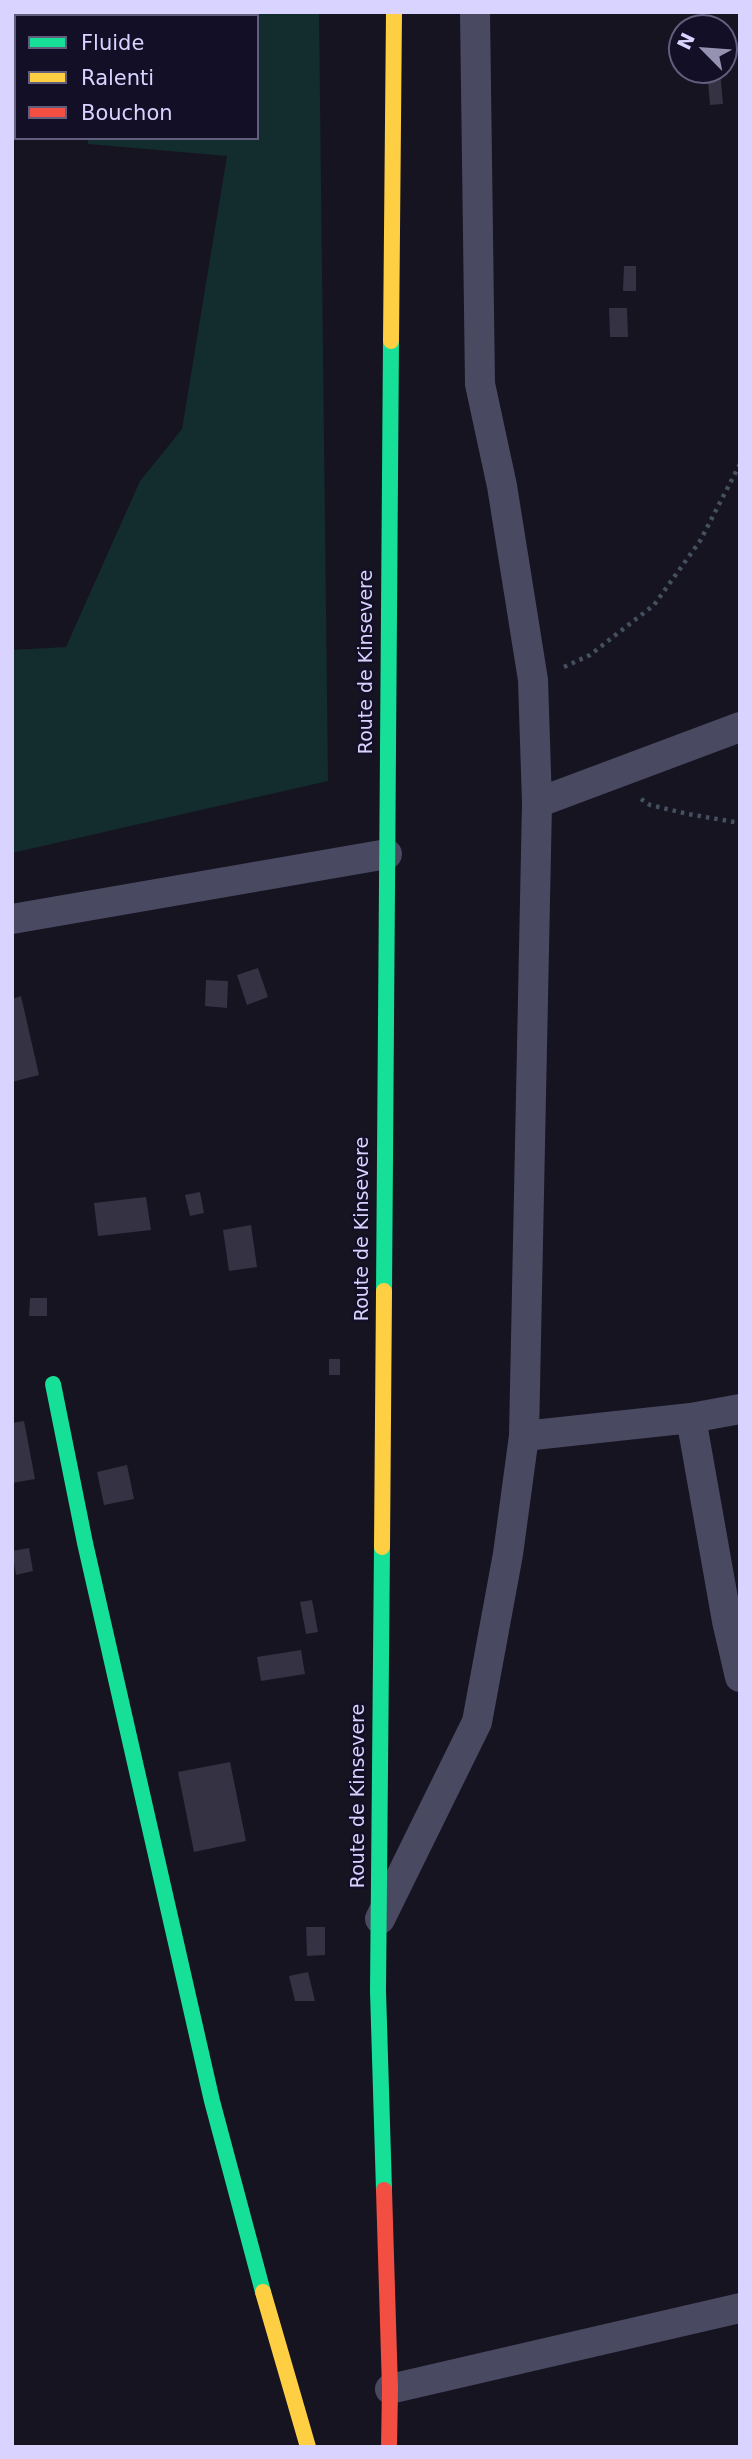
<!DOCTYPE html>
<html>
<head>
<meta charset="utf-8">
<style>
	body { margin:0 }
	#map { position:relative; width:752px; height:2459px; overflow:hidden; background:#161421; font-family:"DejaVu Sans",sans-serif }
	canvas { display:block }
	.frame { position:absolute; inset:0; border:14px solid #d9d4ff; pointer-events:none }
	.legend { position:absolute; left:14px; top:14px; width:245px; height:126px; box-sizing:border-box; background:#130f26; border:2px solid #625e7d; margin:0; padding:9px 12px; list-style:none; font-size:21px; color:#d9d4ff }
	.legend li { display:flex; align-items:center; gap:14px; height:35px }
	.legend b { width:35px; border:2px solid #625e7d }
	.north { position:absolute; left:668px; top:14px; width:70px; height:70px; box-sizing:border-box; background:#130f26; border:2px solid #625e7d; border-radius:50%; rotate:295deg; font-size:19px; font-weight:700; line-height:28px; text-align:center; color:#d9d4ff }
	.north::after { content:''; display:block; margin:auto; width:24px; height:32px; background:#9591b1; clip-path:polygon(50% 0,100% 100%,50% 72%,0 100%) }
</style>
</head>
<body>
<div id="map">
<canvas width="752" height="2459"></canvas>
<div class="frame"></div>
<ul class="legend">
<li><b style="height:9px;background:#16e098"></b>Fluide</li>
<li><b style="height:9px;background:#ffcf43"></b>Ralenti</li>
<li><b style="height:9px;background:#f24e42"></b>Bouchon</li>
</ul>
<div class="north">N</div>
</div>
<script>
const context = document.querySelector('canvas').getContext('2d');
context.lineJoin = 'round';
function paint(path, color) { context.fillStyle = color; context.fill(path, 'evenodd'); }
const poly = rows => new Path2D(rows.map(r => 'M' + r).join(''));
function strokePath(path, color, width, dash) { context.strokeStyle = color; context.lineWidth = width; context.lineCap = dash ? 'butt' : 'round'; context.setLineDash(dash || []); context.stroke(path); }
function label(font, color, halo, rows, align = 'center') {
  context.font = font + ' "DejaVu Sans",sans-serif'; context.lineWidth = 5; context.setLineDash([]); context.textBaseline = 'middle'; context.strokeStyle = halo; context.fillStyle = color; for (const [text, x, y, turn = 0] of rows) {
    context.save(); context.translate(x, y); context.rotate((+turn || 0) * Math.PI / 180); context.textAlign = isNaN(turn) ? turn : align; if (halo) context.strokeText(text, 0, 0); context.fillText(text, 0, 0); context.restore();
  }
}
paint(poly([
	[88,12,319,12,328,781,12,853,12,650,66,647,140,481,182,429,227,156,88,144,88,138,257,138,257,16,88,16]
]), '#132c2d');
paint(poly([
	[707,70,720,70,723,104,710,105],
	[624,266,636,266,636,291,623,291],
	[609,308,627,308,628,337,610,337],
	[258,968,268,997,247,1005,237,975],
	[206,980,228,981,227,1008,205,1006],
	[21,996,39,1075,12,1082,12,999],
	[200,1192,204,1213,190,1216,185,1195],
	[146,1197,151,1230,98,1236,94,1203],
	[251,1225,257,1267,229,1271,223,1230],
	[30,1298,47,1298,47,1316,29,1316],
	[329,1359,340,1359,340,1375,329,1375],
	[24,1421,35,1479,12,1483,12,1423],
	[127,1465,134,1499,104,1505,97,1472],
	[29,1548,33,1571,16,1575,12,1551],
	[312,1600,318,1632,306,1634,300,1602],
	[301,1650,305,1674,261,1681,257,1657],
	[230,1762,246,1841,194,1852,178,1772],
	[306,1927,325,1927,325,1955,307,1956],
	[308,1972,315,2001,295,2001,289,1976]
]), '#343243');
strokePath(poly([
	[564,667,590,655,654,605,700,541,740,464],
	[641,799,650,805,688,814,740,823]
]), '#44505f', 4.5, [3.5, 5]);
strokePath(poly([
	[537,803,740,727],
	[12,919,387,854],
	[691,1418,727,1621,740,1677],
	[524,1436,691,1418,740,1409],
	[380,1919,477,1722,508,1554,524,1436,537,803,533,680,502,486,480,384,475,12],
	[390,2389,740,2308]
]), '#4a4962', 30);
strokePath(poly([
	[384,1291,391,341],
	[53,1384,85,1543,212,2101,263,2292],
	[382,1547,378,1991,384,2190]
]), '#16e098', 16);
strokePath(poly([
	[391,341,394,12],
	[382,1547,384,1291],
	[263,2292,308,2447]
]), '#ffcf43', 16);
strokePath(poly([
	[384,2190,390,2389,389,2447]
]), '#f24e42', 16);
label('19px', '#d9d4ff', '#130f26', [
	["Route de Kinsevere",367,662,-90],
	["Route de Kinsevere",363,1229,-90],
	["Route de Kinsevere",359,1796,-90]
]);
</script>
</body>
</html>
